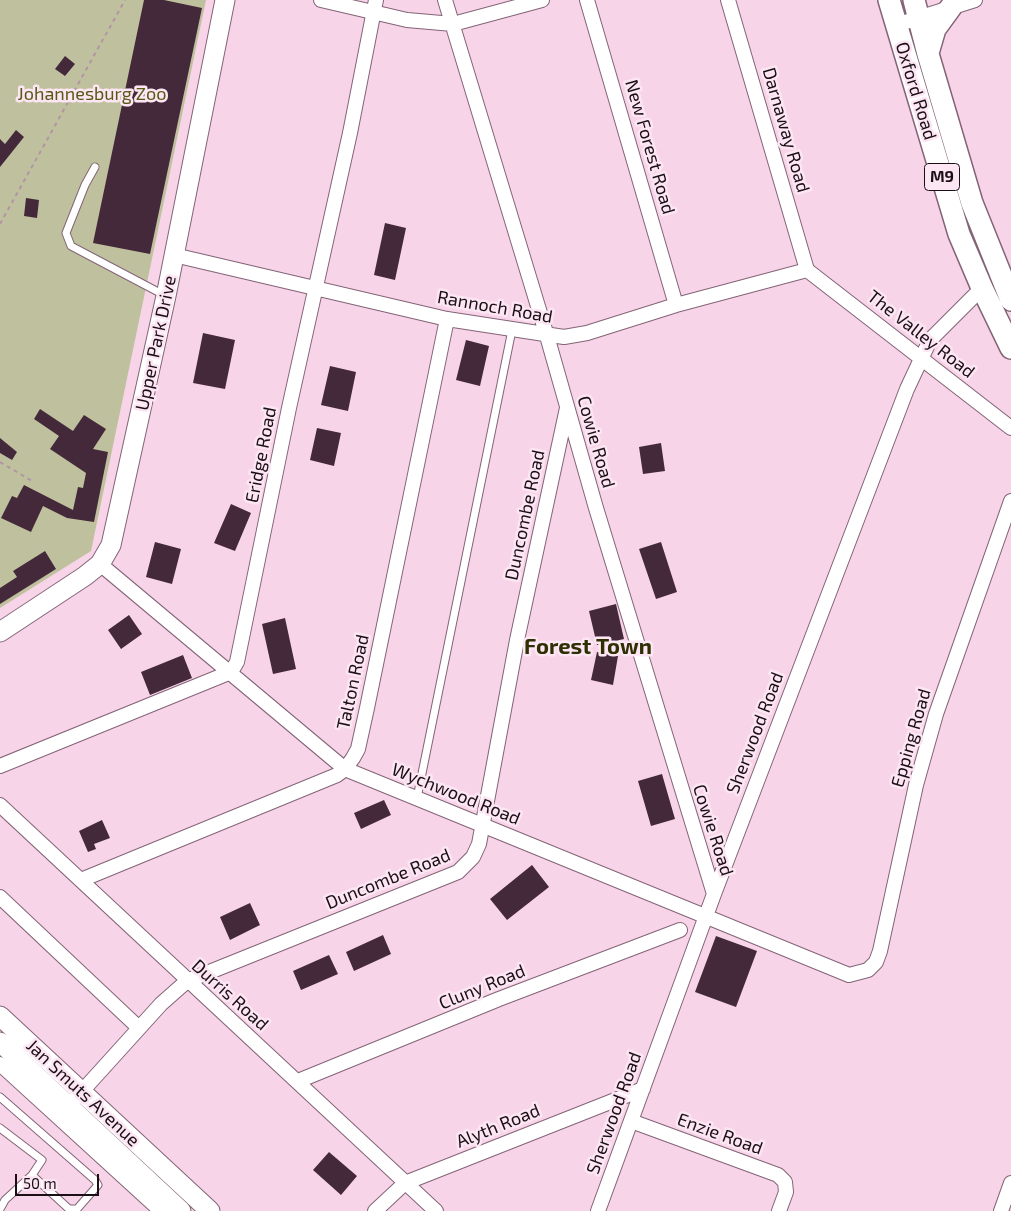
<!DOCTYPE html>
<html>
<head>
<meta charset="utf-8">
<style>
	body { margin:0 }
	#map { position:relative; width:1011px; height:1211px; overflow:hidden; background:#f8d4e9; font-family:"Exo 2",sans-serif }
	canvas { display:block }
	.scale { position:absolute; left:15px; top:1174px; width:84px; height:22px; box-sizing:border-box; border:2px solid #1b0f16; border-top:0; padding-left:6px; font-size:15px; line-height:18px; white-space:nowrap; color:#1b0f16; -webkit-text-stroke:4px #fce6f3; paint-order:stroke }
</style>
</head>
<body>
<div id="map">
<canvas width="1011" height="1211"></canvas>
<div class="scale">50 m</div>
</div>
<script>
const context = document.querySelector('canvas').getContext('2d');
context.lineJoin = 'round';
function paint(path, color) { context.fillStyle = color; context.fill(path, 'evenodd'); }
const poly = rows => new Path2D(rows.map(r => 'M' + r).join(''));
function strokePath(path, color, width, dash) { context.strokeStyle = color; context.lineWidth = width; context.lineCap = dash ? 'butt' : 'round'; context.setLineDash(dash || []); context.stroke(path); }
function label(font, color, halo, rows, align = 'center') {
  context.font = font + ' "Exo 2",sans-serif'; context.lineWidth = 5; context.setLineDash([]); context.textBaseline = 'middle'; context.strokeStyle = halo; context.fillStyle = color; for (const [text, x, y, turn = 0] of rows) {
    context.save(); context.translate(x, y); context.rotate((+turn || 0) * Math.PI / 180); context.textAlign = isNaN(turn) ? turn : align; if (halo) context.strokeText(text, 0, 0); context.fillText(text, 0, 0); context.restore();
  }
}
paint(poly([
	[0,0,206,0,91,551,0,608]
]), '#bfc19e');
paint(poly([
	[144,0,164,0,202,8,150,254,93,243],
	[65,56,75,64,65,76,55,69],
	[16,130,24,137,0,167,0,139,5,144],
	[26,198,39,200,37,218,24,216],
	[385,223,406,228,395,280,374,275],
	[203,333,235,340,225,389,193,383],
	[466,340,489,346,480,386,456,380],
	[330,366,356,372,348,411,321,405],
	[40,409,73,431,84,415,106,429,93,449,108,452,94,522,67,518,43,506,31,532,1,518,12,496,17,498,24,485,73,510,78,487,83,488,86,473,50,449,59,436,34,419],
	[317,428,341,433,334,466,310,460],
	[0,438,17,452,12,460,0,453],
	[661,443,665,471,643,474,639,447],
	[231,504,251,513,235,551,214,543],
	[155,542,181,549,172,584,146,577],
	[661,542,677,592,656,599,639,549],
	[45,551,56,569,0,604,0,588,17,577,13,571],
	[616,604,624,639,597,645,589,611],
	[129,615,142,634,121,649,108,630],
	[285,618,296,669,273,674,262,624],
	[597,652,618,656,613,685,591,680],
	[183,655,192,678,150,695,141,672],
	[662,774,675,819,651,826,638,781],
	[384,800,391,815,361,829,354,813],
	[102,820,110,838,94,844,96,849,88,852,79,831],
	[532,865,549,887,507,920,490,899],
	[250,903,260,925,230,940,220,917],
	[383,935,391,954,354,971,346,952],
	[716,936,757,951,736,1007,695,992],
	[329,955,338,974,301,990,293,971],
	[329,1152,357,1176,341,1195,313,1170]
]), '#44293a');
const service = poly([
	[95,167,85,185,66,233,71,246,164,295],
	[417,798,512,330],
	[0,1097,95,1180,98,1185,77,1209,69,1209,32,1175],
	[0,1128,42,1160,32,1175,5,1200,0,1209]
]);
const minor = poly([
	[321,0,407,20,453,24,542,0],
	[445,0,547,336,596,508,714,894],
	[587,0,676,305],
	[728,0,807,270],
	[896,25,975,0],
	[174,255,447,319,564,337,587,333,676,305,807,270],
	[807,270,1011,428],
	[100,564,345,769,849,975,868,970,876,962,880,951,916,785,936,714,1011,501],
	[0,766,231,672,237,662,289,408,350,133,376,0],
	[0,805,436,1211],
	[81,880,337,775,345,769,353,758,358,749,367,708,447,319],
	[0,897,139,1028],
	[0,1064,161,1211],
	[298,1081,499,999,680,930],
	[76,1098,161,1004,187,981,458,872,473,857,479,844,517,640,567,408],
	[631,1121,778,1175,785,1182,786,1192,779,1211],
	[375,1211,405,1183,643,1089],
	[598,1211,714,894,907,389,930,340,982,288],
	[1001,1211,1011,1183]
]);
const secondary = poly([
	[0,632,85,576,100,564,111,545,166,296,225,0],
	[0,1016,210,1211],
	[0,1042,181,1211]
]);
const primary = poly([
	[889,0,959,234,982,288,1011,348],
	[914,0,928,54,972,203,1011,300],
	[928,53,935,29,951,7]
]);
strokePath(service, '#836477', 9);
strokePath(minor, '#836477', 16);
strokePath(secondary, '#836477', 21);
strokePath(primary, '#836477', 24);
strokePath(poly([
	[0,224,125,0],
	[0,462,32,481]
]), '#b195a5', 2, [4, 4]);
strokePath(service, '#fff', 7);
strokePath(minor, '#fff', 14);
strokePath(secondary, '#fff', 19);
strokePath(primary, '#fff', 21);
for (const [x, y, w] of [
	[942,177,35]
]) { const box = new Path2D(); box.roundRect(x - w / 2, y - 13.5, w, 27, 4); context.fillStyle = '#fce6f3'; context.fill(box); strokePath(box, '#1b0f16', 1); }
label('bold 16px', '#1b0f16', null, [
	["M9",942,177]
]);
label('18px', '#1b0f16', '#fce6f3', [
	["Oxford Road",916,91,73],
	["Darnaway Road",786,130,74],
	["New Forest Road",650,147,74],
	["Rannoch Road",495,307,10],
	["The Valley Road",921,334,38],
	["Upper Park Drive",156,343,-78],
	["Cowie Road",596,442,74],
	["Eridge Road",261,455,-79],
	["Duncombe Road",525,515,-78],
	["Talton Road",353,682,-78],
	["Sherwood Road",755,733,-69],
	["Epping Road",911,738,-74],
	["Wychwood Road",456,794,22],
	["Cowie Road",713,830,72],
	["Duncombe Road",388,879,-22],
	["Cluny Road",482,987,-22],
	["Durris Road",230,995,42],
	["Jan Smuts Avenue",83,1093,43],
	["Sherwood Road",614,1113,-70],
	["Alyth Road",498,1126,-22],
	["Enzie Road",720,1134,20]
]);
label('18px', '#585815', '#fce6f3', [
	["Johannesburg Zoo",92,94]
]);
label('bold 22px', '#2f2f04', '#fce6f3', [
	["Forest Town",588,647]
]);
</script>
</body>
</html>
